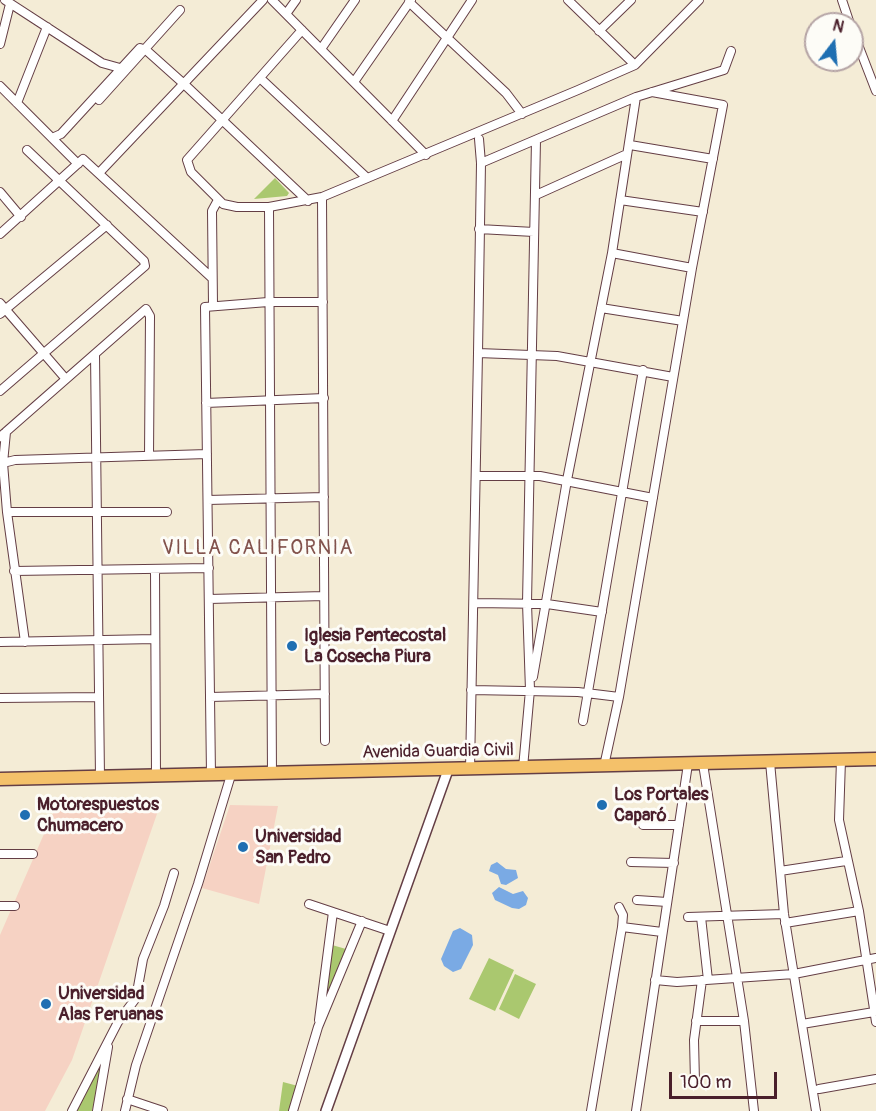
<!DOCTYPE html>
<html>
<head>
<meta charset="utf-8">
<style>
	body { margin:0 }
	#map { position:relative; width:876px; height:1111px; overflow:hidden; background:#f4ecd6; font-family:Pangolin,sans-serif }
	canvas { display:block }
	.north { position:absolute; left:804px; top:12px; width:60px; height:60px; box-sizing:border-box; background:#fdfcf7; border:2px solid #b5a4a5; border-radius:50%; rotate:16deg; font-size:16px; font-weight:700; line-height:24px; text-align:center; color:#4a1f2b }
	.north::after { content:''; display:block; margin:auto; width:21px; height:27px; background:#1f6fb2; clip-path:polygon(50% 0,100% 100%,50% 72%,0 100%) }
	.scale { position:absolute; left:669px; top:1072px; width:108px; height:27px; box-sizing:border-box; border:3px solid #4a1f2b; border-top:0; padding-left:8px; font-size:18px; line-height:21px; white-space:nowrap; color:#4a1f2b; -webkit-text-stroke:4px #fdfcf7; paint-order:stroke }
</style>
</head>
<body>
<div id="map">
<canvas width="876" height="1111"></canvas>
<div class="north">N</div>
<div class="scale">100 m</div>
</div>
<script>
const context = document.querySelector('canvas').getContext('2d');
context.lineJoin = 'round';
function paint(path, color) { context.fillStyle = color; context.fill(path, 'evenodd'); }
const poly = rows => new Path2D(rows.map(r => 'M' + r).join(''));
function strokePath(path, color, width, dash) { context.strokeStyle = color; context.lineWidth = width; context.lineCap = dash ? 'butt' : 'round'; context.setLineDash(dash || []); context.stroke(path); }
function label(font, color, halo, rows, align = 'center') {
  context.font = font + ' Pangolin,sans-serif'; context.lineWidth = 6; context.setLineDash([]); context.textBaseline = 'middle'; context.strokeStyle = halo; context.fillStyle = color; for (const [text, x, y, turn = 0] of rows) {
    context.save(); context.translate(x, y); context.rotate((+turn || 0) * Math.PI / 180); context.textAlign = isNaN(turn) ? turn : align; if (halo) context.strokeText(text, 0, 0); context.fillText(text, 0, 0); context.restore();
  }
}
paint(poly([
	[230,805,278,806,259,904,202,888],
	[159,808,72,1060,45,1111,0,1111,0,935,54,811]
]), '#f6d2c3');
paint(poly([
	[275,178,289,193,287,196,254,199],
	[332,945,346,949,322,1009],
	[489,958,514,970,495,1011,469,999],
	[515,974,536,984,519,1019,499,1009],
	[102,1062,104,1063,92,1111,76,1111],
	[283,1082,298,1086,289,1111,279,1111]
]), '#aac86f');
paint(poly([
	[497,862,506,869,516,870,518,878,506,885,501,884,498,875,489,871,491,865],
	[499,887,513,894,523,891,528,898,526,905,519,909,512,908,495,900,492,893],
	[460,928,472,935,473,945,461,969,453,972,444,966,441,959,453,931]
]), '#7aaae4');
const minor = poly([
	[5,0,102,63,120,68],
	[272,0,426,155],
	[568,0,635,65],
	[842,0,850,24],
	[409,2,506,93,522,114],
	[286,14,296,0],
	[852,29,876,91],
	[302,30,187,160,191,172,223,204,237,207,269,207,322,197,578,90,635,65,699,0],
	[599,31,631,0],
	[0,44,10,4],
	[321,49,355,0],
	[260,78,366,177],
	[354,82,411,0],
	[0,86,78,164],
	[99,100,180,10],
	[17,103,47,27],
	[392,121,472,0],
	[52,138,61,134,140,48,146,50,184,84,308,201],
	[630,145,713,159],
	[481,163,636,97,724,70,731,51],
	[99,173,263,0],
	[0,192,21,217],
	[536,195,627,154],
	[322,197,325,741],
	[620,200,703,212],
	[269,207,272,774],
	[479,229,534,232],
	[0,234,83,159,212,278],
	[612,253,692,268],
	[0,303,65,378],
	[213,305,212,211,218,200],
	[601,308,683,321],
	[0,314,107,225],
	[478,353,557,356,673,377],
	[95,354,100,777],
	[0,391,145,266,144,261,27,150],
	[206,403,324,398],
	[6,432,3,463,7,512,25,642],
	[0,437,146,309,150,316,149,456],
	[0,460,3,463,15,460,207,454],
	[477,476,540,476,653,498],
	[208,500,324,497],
	[7,512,167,512],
	[155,569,156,776],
	[14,571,209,568],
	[209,599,324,596],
	[475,603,547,604,602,612],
	[0,642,155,639],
	[533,677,567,480,612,253,636,97],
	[471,690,578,692,619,697],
	[210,697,325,694],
	[0,698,99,697],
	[583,721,643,370],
	[841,760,839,820,859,911,876,1022],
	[770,762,784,914,816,1111],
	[703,764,744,1021,754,1111],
	[604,766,619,697,692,268,723,105,652,92],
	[523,768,530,690,527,603,536,140],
	[470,769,478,353,481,163,479,139],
	[211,775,205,307,268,302,323,302],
	[643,825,679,825],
	[0,854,33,854],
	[631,862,674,863],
	[780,871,846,861],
	[637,900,667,902],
	[309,904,390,931],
	[0,906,15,906],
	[619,907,623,915,622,927,662,932],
	[688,917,784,914],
	[701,917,708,980],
	[785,923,859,911],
	[655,980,677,982,794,974,876,958],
	[319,1020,333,912],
	[696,1021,744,1021],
	[802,1024,874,1012],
	[695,1082,694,1040,702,980],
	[819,1089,876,1079],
	[127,1099,163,1111],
	[72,1111,118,1022,136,998,143,959,164,906,174,873],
	[97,1111,108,1047],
	[125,1111,136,1065,198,884,231,775],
	[293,1111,318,1027,362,921],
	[591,1111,622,927],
	[636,1111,688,764]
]);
const tertiary = poly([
	[326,1111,448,770]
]);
const trunk = poly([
	[0,779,876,759]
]);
strokePath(minor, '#643e45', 10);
strokePath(tertiary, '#643e45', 12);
strokePath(trunk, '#643e45', 15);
strokePath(minor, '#fff', 8);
strokePath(tertiary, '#fff', 9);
strokePath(trunk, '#f4c16a', 12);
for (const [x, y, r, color] of [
	[292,646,6,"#1f6fb2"],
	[602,805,6,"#1f6fb2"],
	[25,815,6,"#1f6fb2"],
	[243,847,6,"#1f6fb2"],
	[46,1004,6,"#1f6fb2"]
]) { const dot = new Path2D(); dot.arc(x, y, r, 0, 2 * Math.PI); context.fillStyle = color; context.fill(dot); strokePath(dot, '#fdfcf7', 2); }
label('bold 18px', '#4a1f2b', '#fdfcf7', [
	["Iglesia Pentecostal",304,636],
	["La Cosecha Piura",304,657],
	["Los Portales",614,795],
	["Caparó",614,816],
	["Motorespuestos",37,805],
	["Chumacero",37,826],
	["Universidad",255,837],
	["San Pedro",255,858],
	["Universidad",58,994],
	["Alas Peruanas",58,1015]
], 'left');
label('18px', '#4a1f2b', '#fdfcf7', [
	["Avenida Guardia Civil",438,752,-1]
]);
context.letterSpacing = '1.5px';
label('20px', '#82524c', '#fdfcf7', [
	["VILLA CALIFORNIA",258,549]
]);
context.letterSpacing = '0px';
</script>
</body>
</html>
